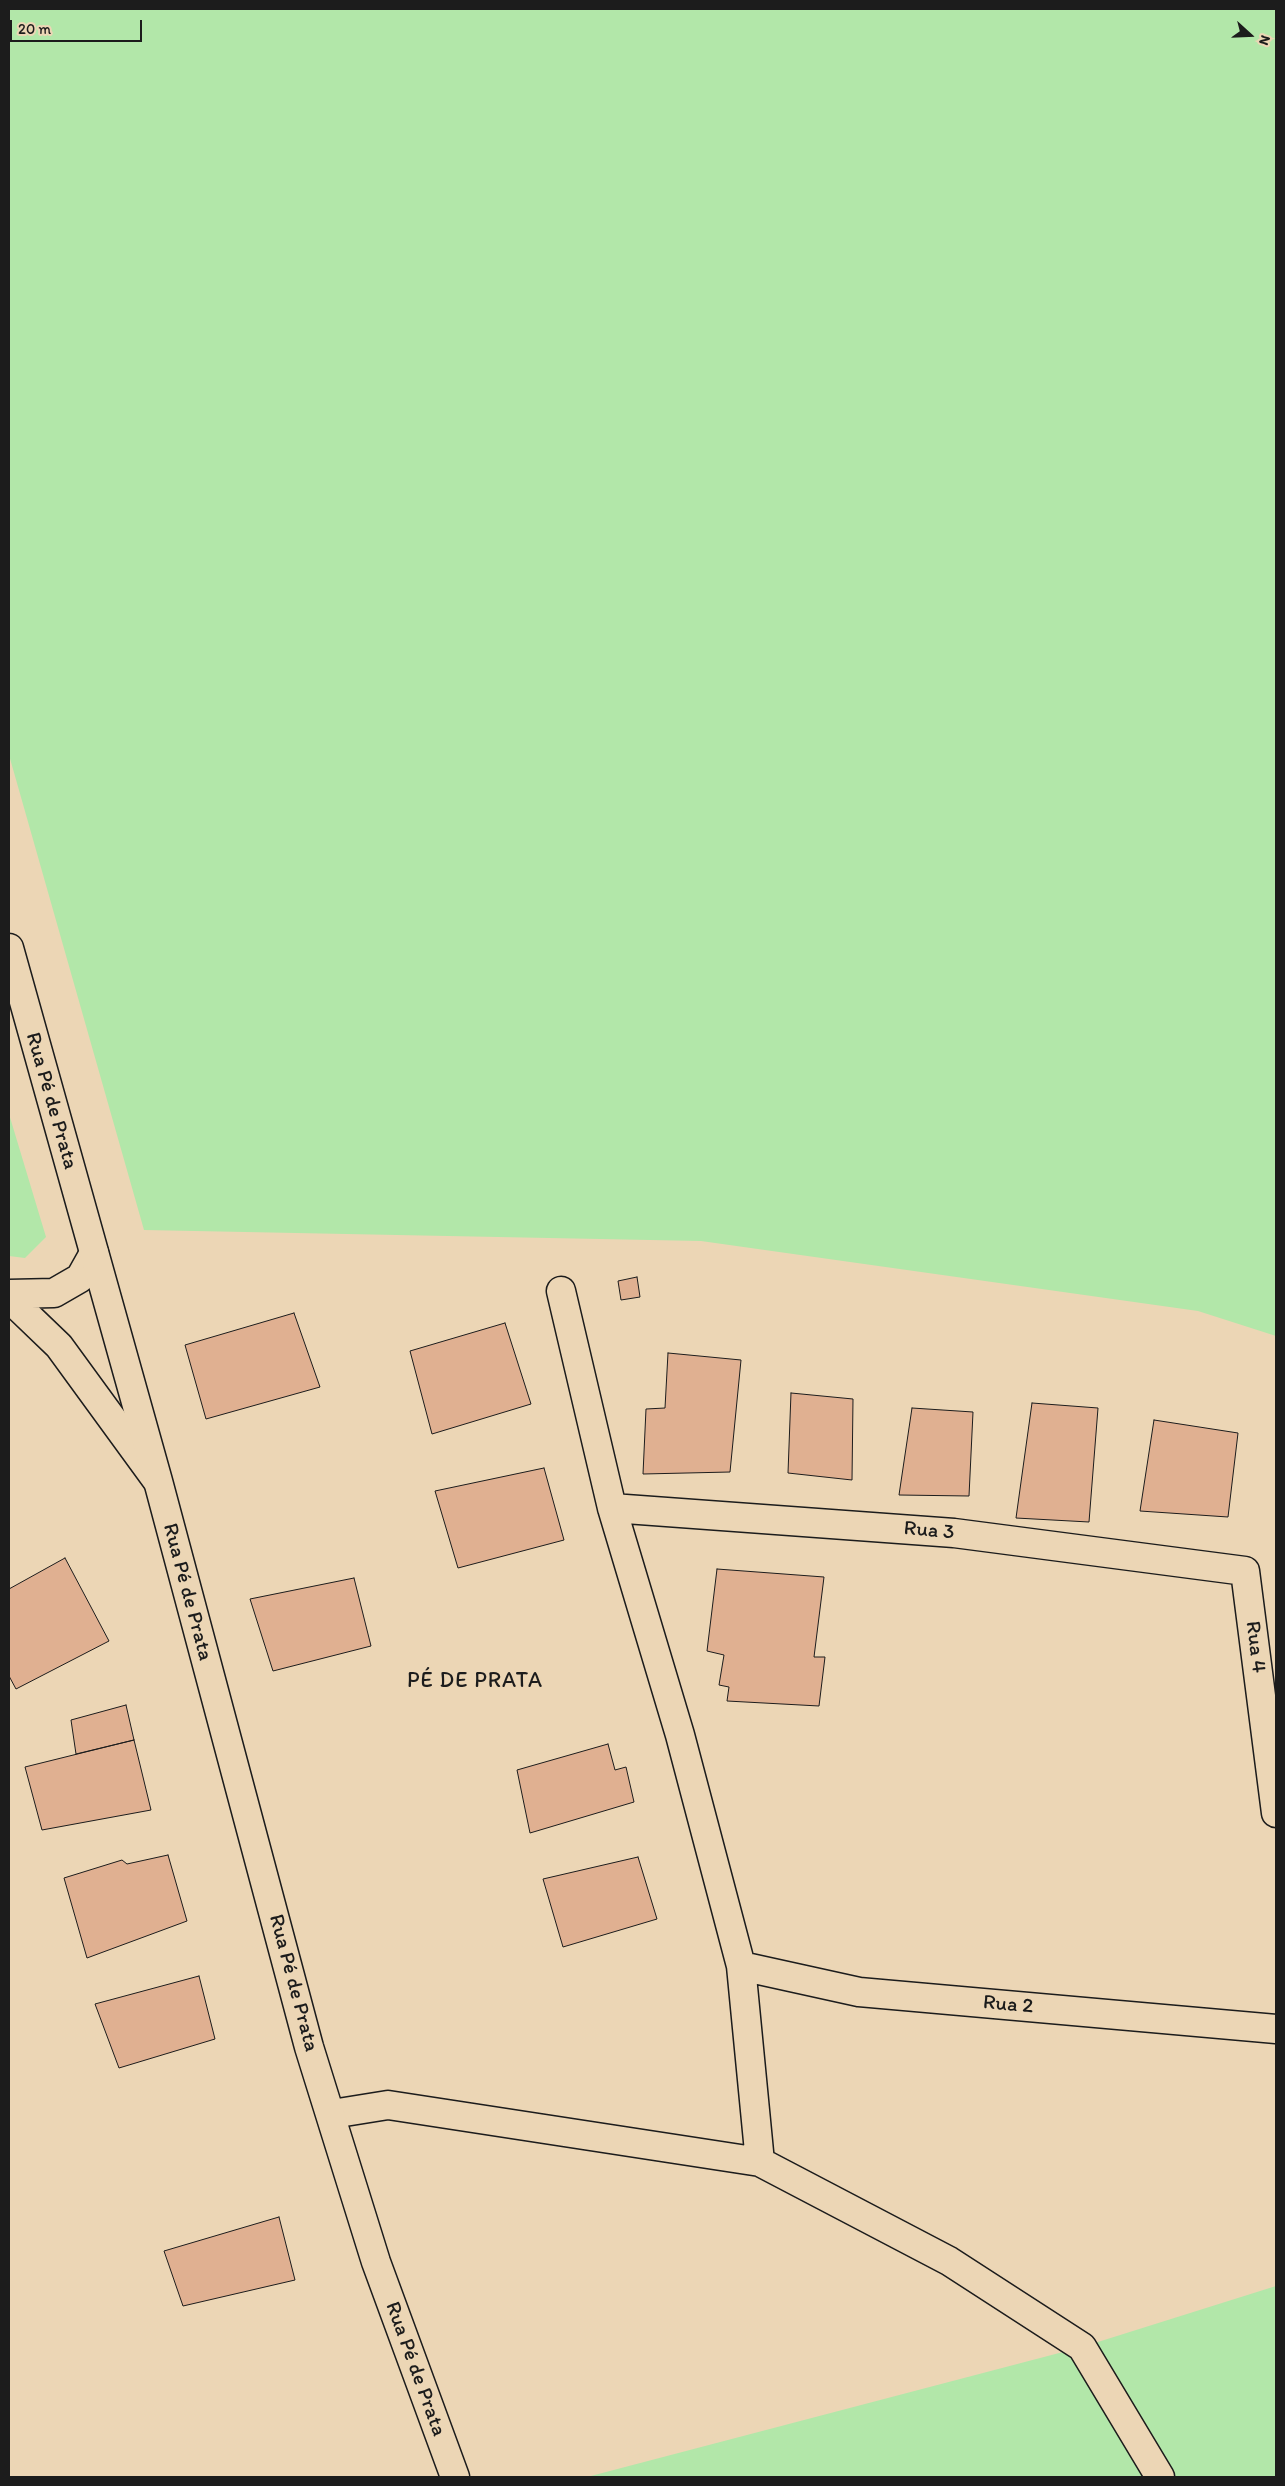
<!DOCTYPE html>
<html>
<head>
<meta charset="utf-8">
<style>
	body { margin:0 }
	#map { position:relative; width:1285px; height:2486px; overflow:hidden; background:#ecd6b5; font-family:Itim,sans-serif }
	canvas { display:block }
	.frame { position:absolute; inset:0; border:10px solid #1c1c1c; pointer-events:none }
	.north { position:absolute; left:1225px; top:10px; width:50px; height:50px; -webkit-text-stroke:4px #ecd6b5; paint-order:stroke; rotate:110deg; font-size:14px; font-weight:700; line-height:20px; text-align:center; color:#1c1c1c }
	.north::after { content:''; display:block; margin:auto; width:18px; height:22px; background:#1c1c1c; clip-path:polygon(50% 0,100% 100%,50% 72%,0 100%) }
	.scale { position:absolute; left:10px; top:20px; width:132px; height:22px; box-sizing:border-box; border:2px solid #1c1c1c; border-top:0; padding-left:6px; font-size:15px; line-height:18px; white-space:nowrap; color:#1c1c1c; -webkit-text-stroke:4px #ecd6b5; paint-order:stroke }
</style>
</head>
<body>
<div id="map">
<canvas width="1285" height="2486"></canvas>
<div class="frame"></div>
<div class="north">N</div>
<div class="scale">20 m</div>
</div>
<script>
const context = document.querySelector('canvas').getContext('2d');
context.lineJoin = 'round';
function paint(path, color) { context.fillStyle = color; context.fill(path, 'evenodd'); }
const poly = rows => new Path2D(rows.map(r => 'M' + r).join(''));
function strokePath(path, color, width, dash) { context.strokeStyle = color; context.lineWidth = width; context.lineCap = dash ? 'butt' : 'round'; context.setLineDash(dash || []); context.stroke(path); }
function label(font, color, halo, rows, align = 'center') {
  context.font = font + ' Itim,sans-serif'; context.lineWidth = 4; context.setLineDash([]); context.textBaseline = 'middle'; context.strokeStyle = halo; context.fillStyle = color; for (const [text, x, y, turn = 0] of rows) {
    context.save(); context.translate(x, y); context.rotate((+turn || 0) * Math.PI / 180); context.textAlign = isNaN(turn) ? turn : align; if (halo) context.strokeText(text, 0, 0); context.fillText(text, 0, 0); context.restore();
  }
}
paint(poly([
	[9,9,1276,9,1276,1336,1198,1311,701,1241,144,1230,9,755],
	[9,1114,46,1237,25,1258,9,1256],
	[1276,2286,1276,2477,587,2477,1082,2347]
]), '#b2e7a9');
const building = poly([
	[637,1277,640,1297,621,1300,618,1281,637,1277],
	[294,1313,320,1387,206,1419,185,1345,294,1313],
	[505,1323,531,1404,432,1434,410,1351,505,1323],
	[668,1353,741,1360,730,1472,643,1474,646,1409,665,1408,668,1353],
	[791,1393,853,1399,852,1480,788,1473,791,1393],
	[1032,1403,1098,1408,1089,1522,1016,1518,1032,1403],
	[912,1408,973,1412,969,1496,899,1495,912,1408],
	[1154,1420,1238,1433,1228,1517,1140,1511,1154,1420],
	[544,1468,564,1540,458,1568,435,1491,544,1468],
	[65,1558,109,1641,16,1689,9,1676,9,1589,65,1558],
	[717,1569,824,1577,814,1657,825,1657,819,1706,727,1701,729,1687,719,1685,724,1655,707,1651,717,1569],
	[354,1578,371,1646,273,1671,250,1599,354,1578],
	[126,1705,134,1740,76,1754,71,1720,126,1705],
	[134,1740,151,1810,42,1830,25,1767,134,1740],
	[608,1744,615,1770,626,1767,634,1802,530,1833,517,1770,608,1744],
	[168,1855,187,1921,87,1958,64,1878,122,1860,127,1864,168,1855],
	[638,1857,657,1919,563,1947,543,1879,638,1857],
	[199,1976,215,2039,119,2068,95,2004,199,1976],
	[279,2217,295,2280,183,2306,164,2251,279,2217]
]);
paint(building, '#e0b091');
strokePath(building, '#1c1c1c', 1);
const minor = poly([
	[561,1291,612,1508,680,1735,741,1966,760,2162],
	[9,1294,54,1293,80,1278,94,1253],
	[9,1298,59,1346,156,1479],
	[612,1508,954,1533,1245,1571,1276,1813],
	[741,1966,859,1992,1276,2029],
	[332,2114,388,2105,760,2162,949,2261,1082,2347,1160,2477]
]);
const tertiary = poly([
	[9,948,158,1481,309,2047,376,2262,455,2477]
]);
strokePath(minor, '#1c1c1c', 31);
strokePath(tertiary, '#1c1c1c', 31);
strokePath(minor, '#ecd6b5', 28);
strokePath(tertiary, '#ecd6b5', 28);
label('21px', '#1c1c1c', '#ecd6b5', [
	["Rua Pé de Prata",51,1101,74],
	["Rua 3",929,1531,5],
	["Rua Pé de Prata",187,1592,75],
	["Rua 4",1255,1647,83],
	["Rua Pé de Prata",293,1983,75],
	["Rua 2",1008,2005,5],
	["Rua Pé de Prata",415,2369,70]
]);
context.letterSpacing = '1px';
label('22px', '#1c1c1c', '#ecd6b5', [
	["PÉ DE PRATA",475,1681]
]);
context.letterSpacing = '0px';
</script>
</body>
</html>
